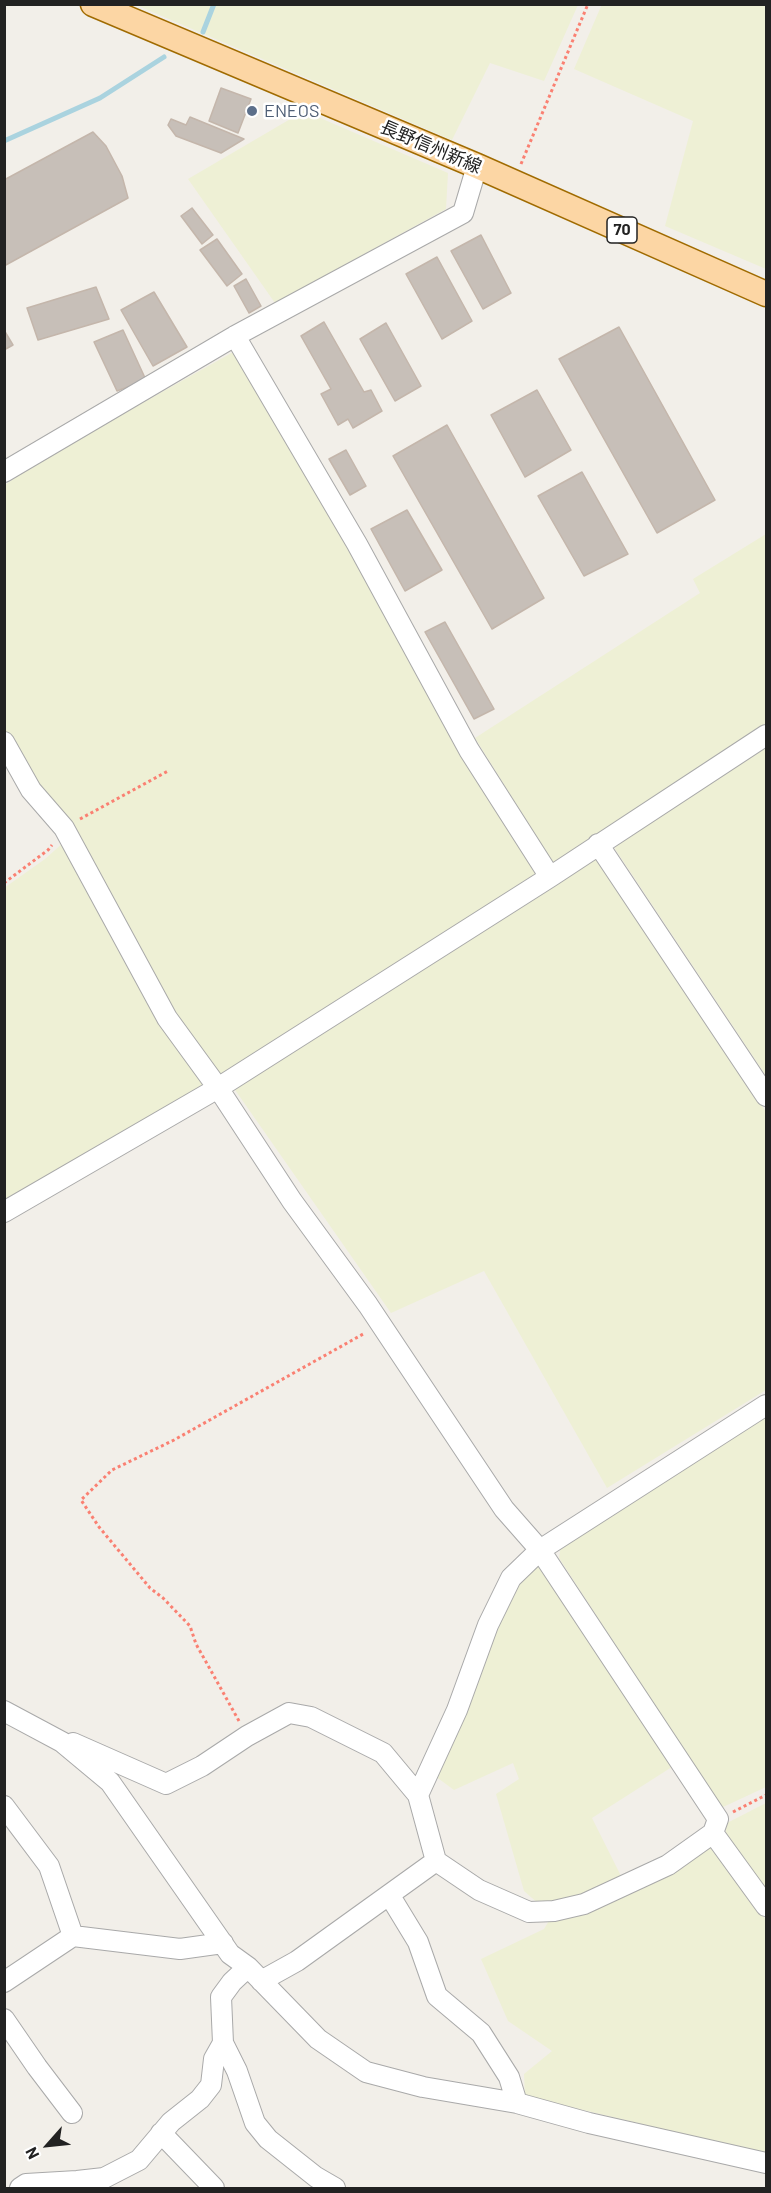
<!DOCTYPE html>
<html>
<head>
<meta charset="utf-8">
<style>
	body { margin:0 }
	#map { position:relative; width:771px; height:2193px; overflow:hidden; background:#f2efe9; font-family:Barlow,sans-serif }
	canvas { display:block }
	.frame { position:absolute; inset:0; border:6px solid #222; pointer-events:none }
	.north { position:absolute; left:18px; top:2115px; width:60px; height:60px; -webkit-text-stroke:4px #fff; paint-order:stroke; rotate:243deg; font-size:16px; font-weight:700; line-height:24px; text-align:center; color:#222 }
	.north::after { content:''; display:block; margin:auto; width:21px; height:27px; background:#222; clip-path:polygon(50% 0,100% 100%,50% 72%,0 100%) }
</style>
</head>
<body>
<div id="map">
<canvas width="771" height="2193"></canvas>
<div class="frame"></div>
<div class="north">N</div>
</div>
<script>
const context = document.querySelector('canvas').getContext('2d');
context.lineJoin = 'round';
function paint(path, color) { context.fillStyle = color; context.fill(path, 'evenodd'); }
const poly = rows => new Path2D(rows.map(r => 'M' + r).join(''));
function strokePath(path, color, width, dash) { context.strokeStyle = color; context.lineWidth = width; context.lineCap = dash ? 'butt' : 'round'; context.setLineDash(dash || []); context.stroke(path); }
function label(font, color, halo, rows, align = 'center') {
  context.font = font + ' Barlow,"Noto Sans JP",sans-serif'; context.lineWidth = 5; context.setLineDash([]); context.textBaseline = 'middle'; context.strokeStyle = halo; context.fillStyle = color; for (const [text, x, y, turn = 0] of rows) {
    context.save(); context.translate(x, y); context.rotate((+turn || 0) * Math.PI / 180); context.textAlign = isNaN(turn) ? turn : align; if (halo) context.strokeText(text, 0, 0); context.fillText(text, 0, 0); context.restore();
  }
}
paint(poly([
	[602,4,766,5,766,269,665,226,693,121,574,69],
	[136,5,578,4,578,5,544,81,490,63,452,140],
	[304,111,448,173,446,209,275,303,188,179],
	[235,351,542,875,219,1077,181,1029,34,785,5,730,4,486,32,465],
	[766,534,766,723,554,865,475,738,700,593,693,579],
	[766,741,766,1076,615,849,618,838],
	[64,842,205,1085,4,1207,4,888,45,859],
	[595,857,766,1112,766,1390,607,1488,484,1271,391,1313,233,1087],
	[766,1413,766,1787,721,1808,559,1558,561,1545],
	[541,1563,675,1765,592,1818,622,1878,571,1903,540,1905,524,1891,496,1794,519,1779,513,1763,454,1790,435,1776,457,1730,517,1582],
	[766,1803,766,1893,725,1836,727,1823],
	[711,1845,766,1920,766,2154,525,2096,524,2074,552,2051,508,2021,481,1959,544,1929,550,1919]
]), '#eef0d5');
strokePath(poly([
	[203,32,214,4],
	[4,141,100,98,164,57]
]), '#aad3df', 5);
const building = poly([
	[221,88,251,99,238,133,209,121,221,88],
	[190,117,244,139,221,153,176,136,168,125,171,119,186,125,190,117],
	[93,132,106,146,122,176,128,198,4,266,4,180,93,132],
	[192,208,213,235,202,244,181,216,192,208],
	[481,235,511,293,483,309,451,251,481,235],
	[217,239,242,274,227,286,200,250,217,239],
	[437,257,472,321,442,339,406,274,437,257],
	[246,279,261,306,249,313,234,286,246,279],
	[96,287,109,319,38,340,27,308,96,287],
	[154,292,187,347,153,366,121,310,154,292],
	[324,322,364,392,371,390,382,411,353,428,348,419,338,425,321,394,331,389,301,336,324,322],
	[386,323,421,386,395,401,360,339,386,323],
	[619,327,715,500,657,533,559,359,619,327],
	[4,330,13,345,4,350,4,330],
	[123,330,146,380,117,391,94,342,123,330],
	[537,390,571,450,525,477,491,415,537,390],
	[447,425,544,598,492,629,393,456,447,425],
	[346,450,366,486,350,495,329,459,346,450],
	[582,472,628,554,584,576,538,496,582,472],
	[407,510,442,570,405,591,371,529,407,510],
	[445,622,494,709,474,719,425,632,445,622]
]);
paint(building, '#c7bfb8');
strokePath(building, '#c4b6ab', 1.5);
const minor = poly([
	[235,336,357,544,469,750,550,877],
	[4,472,235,336,463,213,477,166],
	[4,742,31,790,64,828,167,1018,218,1088,292,1201,368,1305,504,1509,540,1550,718,1819,713,1833,766,1906],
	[598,844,766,1096],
	[4,1212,218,1088,550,877,766,735],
	[4,1711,62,1742,110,1782,230,1954,248,1967,318,2039,366,2072,423,2087,517,2103,589,2123,766,2163],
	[73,1743,166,1784,202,1766,247,1736,289,1713,311,1717,383,1753,418,1795,436,1861],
	[418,1795,457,1710,488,1625,511,1578,540,1550,766,1405],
	[4,1806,49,1866,73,1936,4,1982],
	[390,1896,418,1942,437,1996,481,2033,509,2077,517,2103],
	[73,1936,180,1949,223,1943],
	[261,1981,297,1961,436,1861,479,1890,529,1912,554,1911,584,1904,668,1865,713,1833],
	[4,2019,37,2067,72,2113],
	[223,2043,237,2071,255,2123,268,2139,316,2177,335,2188],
	[161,2133,214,2188],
	[20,2188,26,2184,77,2181,104,2178,139,2160,171,2122,200,2099,211,2085,214,2059,223,2043,221,1997,232,1982,248,1967]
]);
const major = poly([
	[93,4,477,166,766,294]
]);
strokePath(minor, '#a9a9a9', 22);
strokePath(major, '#a06b00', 27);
strokePath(poly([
	[521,164,588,4],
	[80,819,168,771],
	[4,883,48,850,52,845],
	[239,1721,196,1644,190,1626,163,1598,150,1588,99,1527,81,1500,112,1470,174,1440,365,1333],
	[733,1812,766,1795]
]), '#fa8072', 3, [3, 3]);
strokePath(minor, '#fff', 20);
strokePath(major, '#fcd6a4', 24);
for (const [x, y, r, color] of [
	[252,111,6,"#5c6f8a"]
]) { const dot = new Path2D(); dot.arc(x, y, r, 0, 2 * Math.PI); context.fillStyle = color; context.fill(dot); strokePath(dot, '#fff', 2); }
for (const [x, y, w] of [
	[622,230,30]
]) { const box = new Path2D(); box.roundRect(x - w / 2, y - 13, w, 26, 4.5); context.fillStyle = '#fff'; context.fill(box); strokePath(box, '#222', 1.5); }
label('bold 16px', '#222', null, [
	["70",622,230]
]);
label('18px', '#4e5e75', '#fff', [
	["ENEOS",264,111]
], 'left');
label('18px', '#222', '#fff', [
	["長野信州新線",431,147,23]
]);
</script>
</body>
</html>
